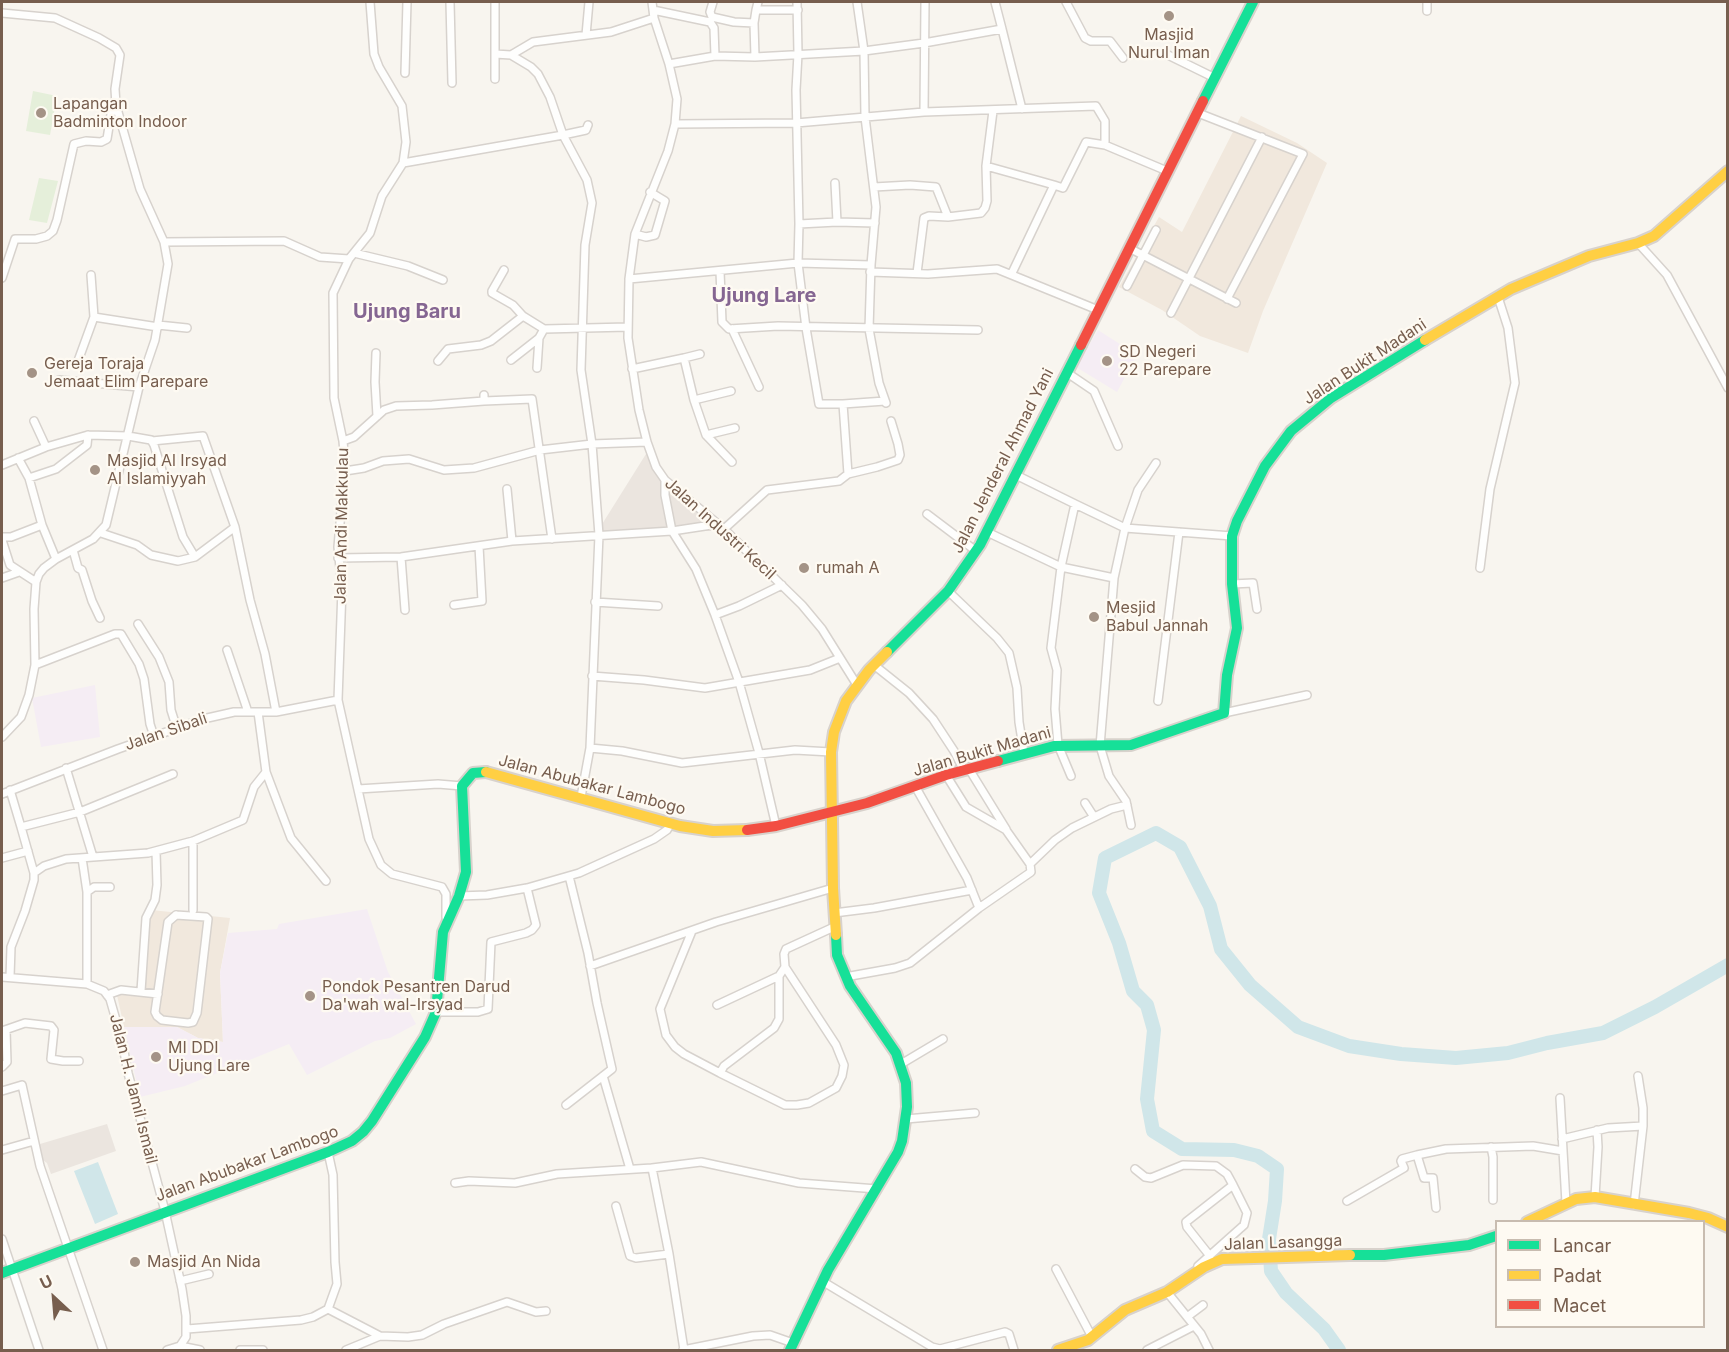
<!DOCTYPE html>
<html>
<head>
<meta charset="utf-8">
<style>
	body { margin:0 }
	#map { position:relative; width:1729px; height:1352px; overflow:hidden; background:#f8f5ef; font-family:Inter,sans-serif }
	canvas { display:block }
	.frame { position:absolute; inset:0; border:3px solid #775e4e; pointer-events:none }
	.legend { position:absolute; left:1495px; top:1220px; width:210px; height:108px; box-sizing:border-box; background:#fefaf2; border:2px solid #c8bcb0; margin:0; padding:8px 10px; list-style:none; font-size:18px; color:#775e4e }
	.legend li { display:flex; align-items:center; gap:12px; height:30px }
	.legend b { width:30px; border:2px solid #c8bcb0 }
	.north { position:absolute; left:24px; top:1268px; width:60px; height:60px; -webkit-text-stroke:4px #fefaf2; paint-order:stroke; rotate:334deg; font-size:16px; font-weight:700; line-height:24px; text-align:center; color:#775e4e }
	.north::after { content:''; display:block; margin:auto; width:21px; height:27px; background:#775e4e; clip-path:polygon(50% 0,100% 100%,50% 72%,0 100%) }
</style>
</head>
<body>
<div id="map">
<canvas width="1729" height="1352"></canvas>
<div class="frame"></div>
<ul class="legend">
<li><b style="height:8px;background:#16e098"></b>Lancar</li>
<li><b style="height:8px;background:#ffcf43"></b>Padat</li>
<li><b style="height:8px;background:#f24e42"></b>Macet</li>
</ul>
<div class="north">U</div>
</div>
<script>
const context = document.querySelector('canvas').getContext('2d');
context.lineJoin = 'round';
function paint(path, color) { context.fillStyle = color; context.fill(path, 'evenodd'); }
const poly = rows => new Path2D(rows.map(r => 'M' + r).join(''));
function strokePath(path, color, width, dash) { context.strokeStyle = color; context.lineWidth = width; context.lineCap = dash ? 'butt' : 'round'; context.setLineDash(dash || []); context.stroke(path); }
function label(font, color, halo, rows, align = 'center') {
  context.font = font + ' Inter,sans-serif'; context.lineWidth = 4.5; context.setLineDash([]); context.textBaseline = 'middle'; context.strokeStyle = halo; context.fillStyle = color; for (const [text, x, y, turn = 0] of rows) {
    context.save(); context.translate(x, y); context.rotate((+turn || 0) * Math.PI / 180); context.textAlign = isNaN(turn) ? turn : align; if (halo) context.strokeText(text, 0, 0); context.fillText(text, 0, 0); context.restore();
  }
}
paint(poly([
	[1241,116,1297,143,1327,163,1263,311,1248,353,1200,336,1162,310,1119,287,1159,217,1182,232],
	[151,910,230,918,220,973,223,1042,198,1038,177,1027,124,1027,117,995,141,994]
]), '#f1e8dd');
paint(poly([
	[651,446,660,474,726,531,672,531,594,537],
	[107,1124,116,1151,51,1174,47,1163,41,1159,40,1144]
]), '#ebe5df');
paint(poly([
	[1098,330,1137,355,1117,392,1076,367],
	[95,685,100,737,41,747,32,698],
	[367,909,388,972,416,1024,390,1038,375,1041,307,1075,289,1044,185,1086,140,1097,124,1027,177,1027,198,1038,223,1042,220,973,228,933,277,929,279,924]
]), '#f5edf4');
paint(poly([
	[33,91,57,96,50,135,26,131],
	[39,178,58,181,47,223,29,220]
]), '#e5efda');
paint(poly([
	[98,1162,118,1214,95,1224,74,1171]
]), '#d0e6e9');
strokePath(poly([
	[1339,1350,1324,1329,1286,1293,1271,1271,1269,1239,1275,1201,1277,1169,1258,1156,1234,1150,1182,1149,1153,1131,1147,1099,1154,1030,1147,1005,1133,991,1119,943,1099,893,1105,858,1156,833,1180,847,1210,906,1221,949,1250,985,1298,1027,1349,1046,1401,1054,1456,1058,1508,1053,1547,1043,1603,1033,1655,1007,1728,965]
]), '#d0e6e9', 14);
const street = poly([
	[370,2,374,54,379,67,402,106,406,142,403,163,382,196,370,233,349,259,333,293,334,398,343,441,345,464,338,547,342,589,338,700,369,839,381,865,392,874,442,887,446,894,446,917],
	[450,2,452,83],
	[652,2,654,18,669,64,677,99,675,124,668,151,635,234,629,279,628,338,639,410,647,442,656,467,665,480,724,529,802,605,822,629,857,685],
	[713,2,710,12,712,17,734,22,754,23],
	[758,2,756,10,798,10],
	[797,2,798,54,796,90,799,224,798,263,806,328,819,404,843,404,848,474],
	[857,2,864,51,865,117,876,207,871,265],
	[1066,2,1085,38,1091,41,1110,41,1123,58],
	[653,10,710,22,714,28,715,56],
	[1427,11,1427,2],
	[2,13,55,18,99,38,116,48,120,55,115,89,116,105,140,189,164,242,168,264,155,340,139,387,106,525,93,539,56,559,44,568,39,574,36,582,34,609,35,665,29,695,21,717,2,737],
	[1002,29,1022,109],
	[586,35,589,2],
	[495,54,511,55,531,67,538,74,550,97,563,135,587,180,592,203,585,245,581,370,592,444,599,535,590,748,581,797],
	[511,55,533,42,611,32,654,18],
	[1168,55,1215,78],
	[755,57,754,23,756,10],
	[669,64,715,56,755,57,864,51,924,43,1002,29,995,2],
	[405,73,407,2],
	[495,79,495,2],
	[924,112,925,2],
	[1198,113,1303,154,1227,299],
	[675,124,796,123,924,112,1096,106,1105,121,1105,145],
	[403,163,563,135,586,130,588,125],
	[986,166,1054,185],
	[835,183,837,222],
	[874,187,910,185,936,187,948,217,981,213,985,208,987,201,986,166,993,111],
	[799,224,837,222,875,223],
	[635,234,646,237,655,235,665,201,650,192],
	[164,242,284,241,320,257,349,259],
	[1638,243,1667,275,1728,388],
	[1129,248,1236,303],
	[354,253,408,266,443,280],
	[504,270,492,291,492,293,513,305,523,316],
	[720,271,722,322,729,329,778,326,978,330],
	[870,272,928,274,997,269,1098,310],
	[917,273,924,218,929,216,948,217],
	[1012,273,1054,185,1063,188,1086,142,1105,145,1167,171],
	[2,278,15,239,36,239,47,236,53,231,57,220,74,144,86,141,101,142,107,139,111,114,116,105],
	[629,279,798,263,871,265,869,329,879,383,886,403],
	[1127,286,1156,230],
	[1171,313,1262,137],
	[94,317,158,327],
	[158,325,187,328],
	[732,329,759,387],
	[376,353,375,382,377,416],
	[684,358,700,354],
	[511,360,539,338,544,329,628,327],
	[78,361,94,317,91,275],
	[438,361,448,349,481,345,491,341,523,316,544,329],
	[537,368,539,338],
	[632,369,684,358,694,400,706,435,732,462],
	[1066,372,1094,391,1118,446],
	[59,380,139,387],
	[484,395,484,401,532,399,552,539],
	[694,400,731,391],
	[843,404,885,401],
	[34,421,46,447],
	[706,435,735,428],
	[152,441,203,436,235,527],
	[343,441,354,437,384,410,396,406,432,405,484,401],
	[18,458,29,478,56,469,87,445,88,435],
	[1156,463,1138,490,1125,528,1232,536],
	[2,465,46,447,88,435,128,436,151,440,154,445,183,537,195,557],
	[345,471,364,468,383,461,409,459,444,470,474,468,540,450,592,444,647,442],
	[1016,475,1075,504],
	[29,478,42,525],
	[665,480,665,495,672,531,696,569,715,615,739,682,759,753,776,826],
	[507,489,512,541],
	[927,514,976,551],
	[724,529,767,490,839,481,848,474,877,467,898,460,900,455,898,444,891,421],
	[987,532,1061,567,1114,578,1100,746,1109,776,1126,801,1131,825],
	[101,533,137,545,151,555,178,561,195,557,235,527,250,600,265,654,276,712],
	[2,537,11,537,42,525,56,559],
	[2,540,10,565,36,582],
	[73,550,78,568,82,570,92,601,100,618],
	[401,557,405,610],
	[338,558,401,557,512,541,672,531,718,524],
	[1480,568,1490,489,1515,383,1508,328,1498,297],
	[2,578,19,572],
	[1232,584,1253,583,1257,609],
	[948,591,997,638,1009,653,1017,688,1019,722,1024,753],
	[595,602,658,606],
	[454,605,482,601,479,546],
	[715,615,739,606,782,585],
	[138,624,159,657,169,682,171,710,177,729],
	[227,650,248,712],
	[35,665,115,634,121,634,139,664,144,679,150,724,154,736],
	[874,665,909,693,933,719,954,751,964,771],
	[592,676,644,680,705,688,810,670,840,658],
	[1158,701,1179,532],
	[258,712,266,772,291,838,326,881],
	[1224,713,1307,695],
	[590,748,622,751,682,763,795,750,831,752],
	[66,768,93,857],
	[969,769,1006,829],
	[1071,776,1058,745,1055,709,1057,670,1051,648,1061,567,1075,504,1125,528,1114,578],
	[915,786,967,878,979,908],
	[358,789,438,784,462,786],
	[10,790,21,827,80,812,173,774],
	[2,794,118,749,203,719,234,712,276,712,338,700],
	[1085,803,1094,817],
	[2,858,28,851],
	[82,858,87,892],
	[1030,864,1055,840,1072,828,1111,809,1127,805],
	[34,873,44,866,66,859,148,853,193,841,243,820,254,787,266,772],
	[459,896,487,895,527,888,579,873,654,839,667,830,671,823],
	[193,910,193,841],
	[834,913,874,908,972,890],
	[176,915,206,917,208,919,197,1013,193,1022,188,1023,162,1020,157,1016,155,1012,168,922,176,915],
	[692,931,660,1009,666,1035,675,1047,684,1054,720,1073,785,1105,797,1105,809,1103,836,1088,842,1076,844,1065,836,1045,785,967],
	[590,966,716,922,833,888],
	[2,977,87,984,104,991,110,999,122,1041,128,1073,165,1211,182,1289,186,1316,186,1337,180,1346,167,1350],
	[10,977,11,947,25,911,34,880,34,873,21,827],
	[845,977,895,968,910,963,979,908,1031,872,1030,864,1006,830,966,807,946,775],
	[87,984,87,892,94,887,110,887],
	[141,991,146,918,155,900,157,885,156,851],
	[107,995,121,990,158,994],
	[717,1005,779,976],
	[436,1012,478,1012,488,1009,491,942,526,933,532,930,536,925,527,888],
	[2,1031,25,1023,51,1026,54,1030,51,1059,63,1061,79,1061],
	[901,1064,943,1039],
	[2,1067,7,1062,6,1030],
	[720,1073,724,1066,774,1028,779,1019,779,976,785,967,784,954,786,949,834,927],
	[603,1076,630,1169],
	[2,1091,22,1085,40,1166,103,1350],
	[1560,1098,1566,1203],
	[566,1105,612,1069,597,1003,588,953,569,876],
	[906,1119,975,1113],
	[1562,1139,1608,1128,1643,1126],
	[1491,1147,1493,1157,1493,1200],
	[2,1150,34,1141],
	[652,1168,701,1162,799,1183,877,1189],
	[1135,1169,1145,1177,1151,1178,1183,1165,1216,1166,1227,1174,1233,1185],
	[455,1183,469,1181,515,1183,557,1174,652,1168,669,1254,684,1350],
	[1595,1197,1598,1147,1597,1130],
	[1347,1201,1404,1168,1401,1161,1402,1159,1417,1155],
	[1634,1205,1643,1126,1643,1108,1638,1076],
	[616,1206,630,1256,636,1258,669,1254],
	[1436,1208,1433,1178,1424,1178,1417,1155,1446,1149,1533,1146,1563,1151],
	[2,1239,39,1350],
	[1198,1266,1244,1225,1247,1213,1233,1185,1186,1222,1187,1227,1210,1256],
	[1056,1269,1092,1337],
	[180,1281,209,1274],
	[822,1281,932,1347,940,1349,1005,1332,1009,1334,1014,1350],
	[1167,1292,1201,1334,1209,1350],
	[328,1309,380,1336,408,1337,422,1335,444,1324,507,1302,536,1312,546,1311],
	[1187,1317,1203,1305],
	[187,1329,301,1320,313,1317,328,1309,337,1284,335,1262,333,1175,328,1152],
	[180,1346,200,1350],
	[240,1350,263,1350],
	[346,1350,380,1336],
	[683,1350,753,1336,770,1335,793,1343],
	[1147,1350,1194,1326]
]);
const fast = poly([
	[1203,101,1253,2],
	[887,652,948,591,980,545,1081,345],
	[998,761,1054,746,1131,745,1224,713,1227,675,1237,628,1232,584,1232,536,1237,521,1265,466,1291,431,1331,398,1425,340],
	[1350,1255,1384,1255,1469,1245,1496,1236],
	[2,1273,328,1152,352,1141,363,1132,372,1121,425,1037,436,1012,443,932,459,896,466,872,462,786,473,773,486,772],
	[790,1350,828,1270,898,1152,902,1141,907,1107,906,1083,896,1053,850,986,837,955,836,935]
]);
const slow = poly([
	[1425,340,1511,289,1589,256,1638,243,1654,236,1728,171],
	[486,772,680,826,713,831,747,830],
	[836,935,833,888,831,752,834,732,846,701,869,670,887,652],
	[1527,1222,1576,1199,1595,1197,1689,1213,1708,1218,1728,1227],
	[1058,1350,1088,1340,1125,1310,1167,1292,1204,1267,1222,1259,1350,1255]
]);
const jam = poly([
	[1081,345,1203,101],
	[747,830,776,826,867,803,946,775,998,761]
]);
strokePath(street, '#d7d2cd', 10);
strokePath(fast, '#d8d2cc', 14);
strokePath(slow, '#d8d2cc', 14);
strokePath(jam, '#d8d2cc', 14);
strokePath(street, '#fefefd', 7);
strokePath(fast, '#16e098', 10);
strokePath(slow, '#ffcf43', 10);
strokePath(jam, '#f24e42', 10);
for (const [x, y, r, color] of [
	[1169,16,6,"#a49386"],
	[41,113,6,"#a49386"],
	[1107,361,6,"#a49386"],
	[32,373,6,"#a49386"],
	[95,470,6,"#a49386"],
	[804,568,6,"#a49386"],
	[1094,617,6,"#a49386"],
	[310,996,6,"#a49386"],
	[156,1057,6,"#a49386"],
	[135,1262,6,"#a49386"]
]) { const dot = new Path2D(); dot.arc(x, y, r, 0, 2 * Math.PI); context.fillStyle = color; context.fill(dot); strokePath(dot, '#fefaf2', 2); }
label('16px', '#775e4e', '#fefaf2', [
	["Masjid",1169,35,"center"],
	["Nurul Iman",1169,53,"center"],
	["Lapangan",53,104],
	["Badminton Indoor",53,122],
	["SD Negeri",1119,352],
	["22 Parepare",1119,370],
	["Gereja Toraja",44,364],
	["Jemaat Elim Parepare",44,382],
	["Masjid Al Irsyad",107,461],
	["Al Islamiyyah",107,479],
	["rumah A",816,568],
	["Mesjid",1106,608],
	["Babul Jannah",1106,626],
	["Pondok Pesantren Darud",322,987],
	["Da'wah wal-Irsyad",322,1005],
	["MI DDI",168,1048],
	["Ujung Lare",168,1066],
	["Masjid An Nida",147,1262]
], 'left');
label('16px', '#775e4e', '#fefaf2', [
	["Jalan Bukit Madani",1365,362,-33],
	["Jalan Jenderal Ahmad Yani",1003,461,-63],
	["Jalan Andi Makkulau",342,526,-89],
	["Jalan Industri Kecil",720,529,42],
	["Jalan Sibali",166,732,-19],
	["Jalan Bukit Madani",982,752,-16],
	["Jalan Abubakar Lambogo",592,785,15],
	["Jalan H. Jamil Ismail",133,1089,76],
	["Jalan Abubakar Lambogo",247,1164,-20],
	["Jalan Lasangga",1283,1243,-2]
]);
label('bold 20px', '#856692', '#fefaf2', [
	["Ujung Lare",764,296],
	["Ujung Baru",407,312]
]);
</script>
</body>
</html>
